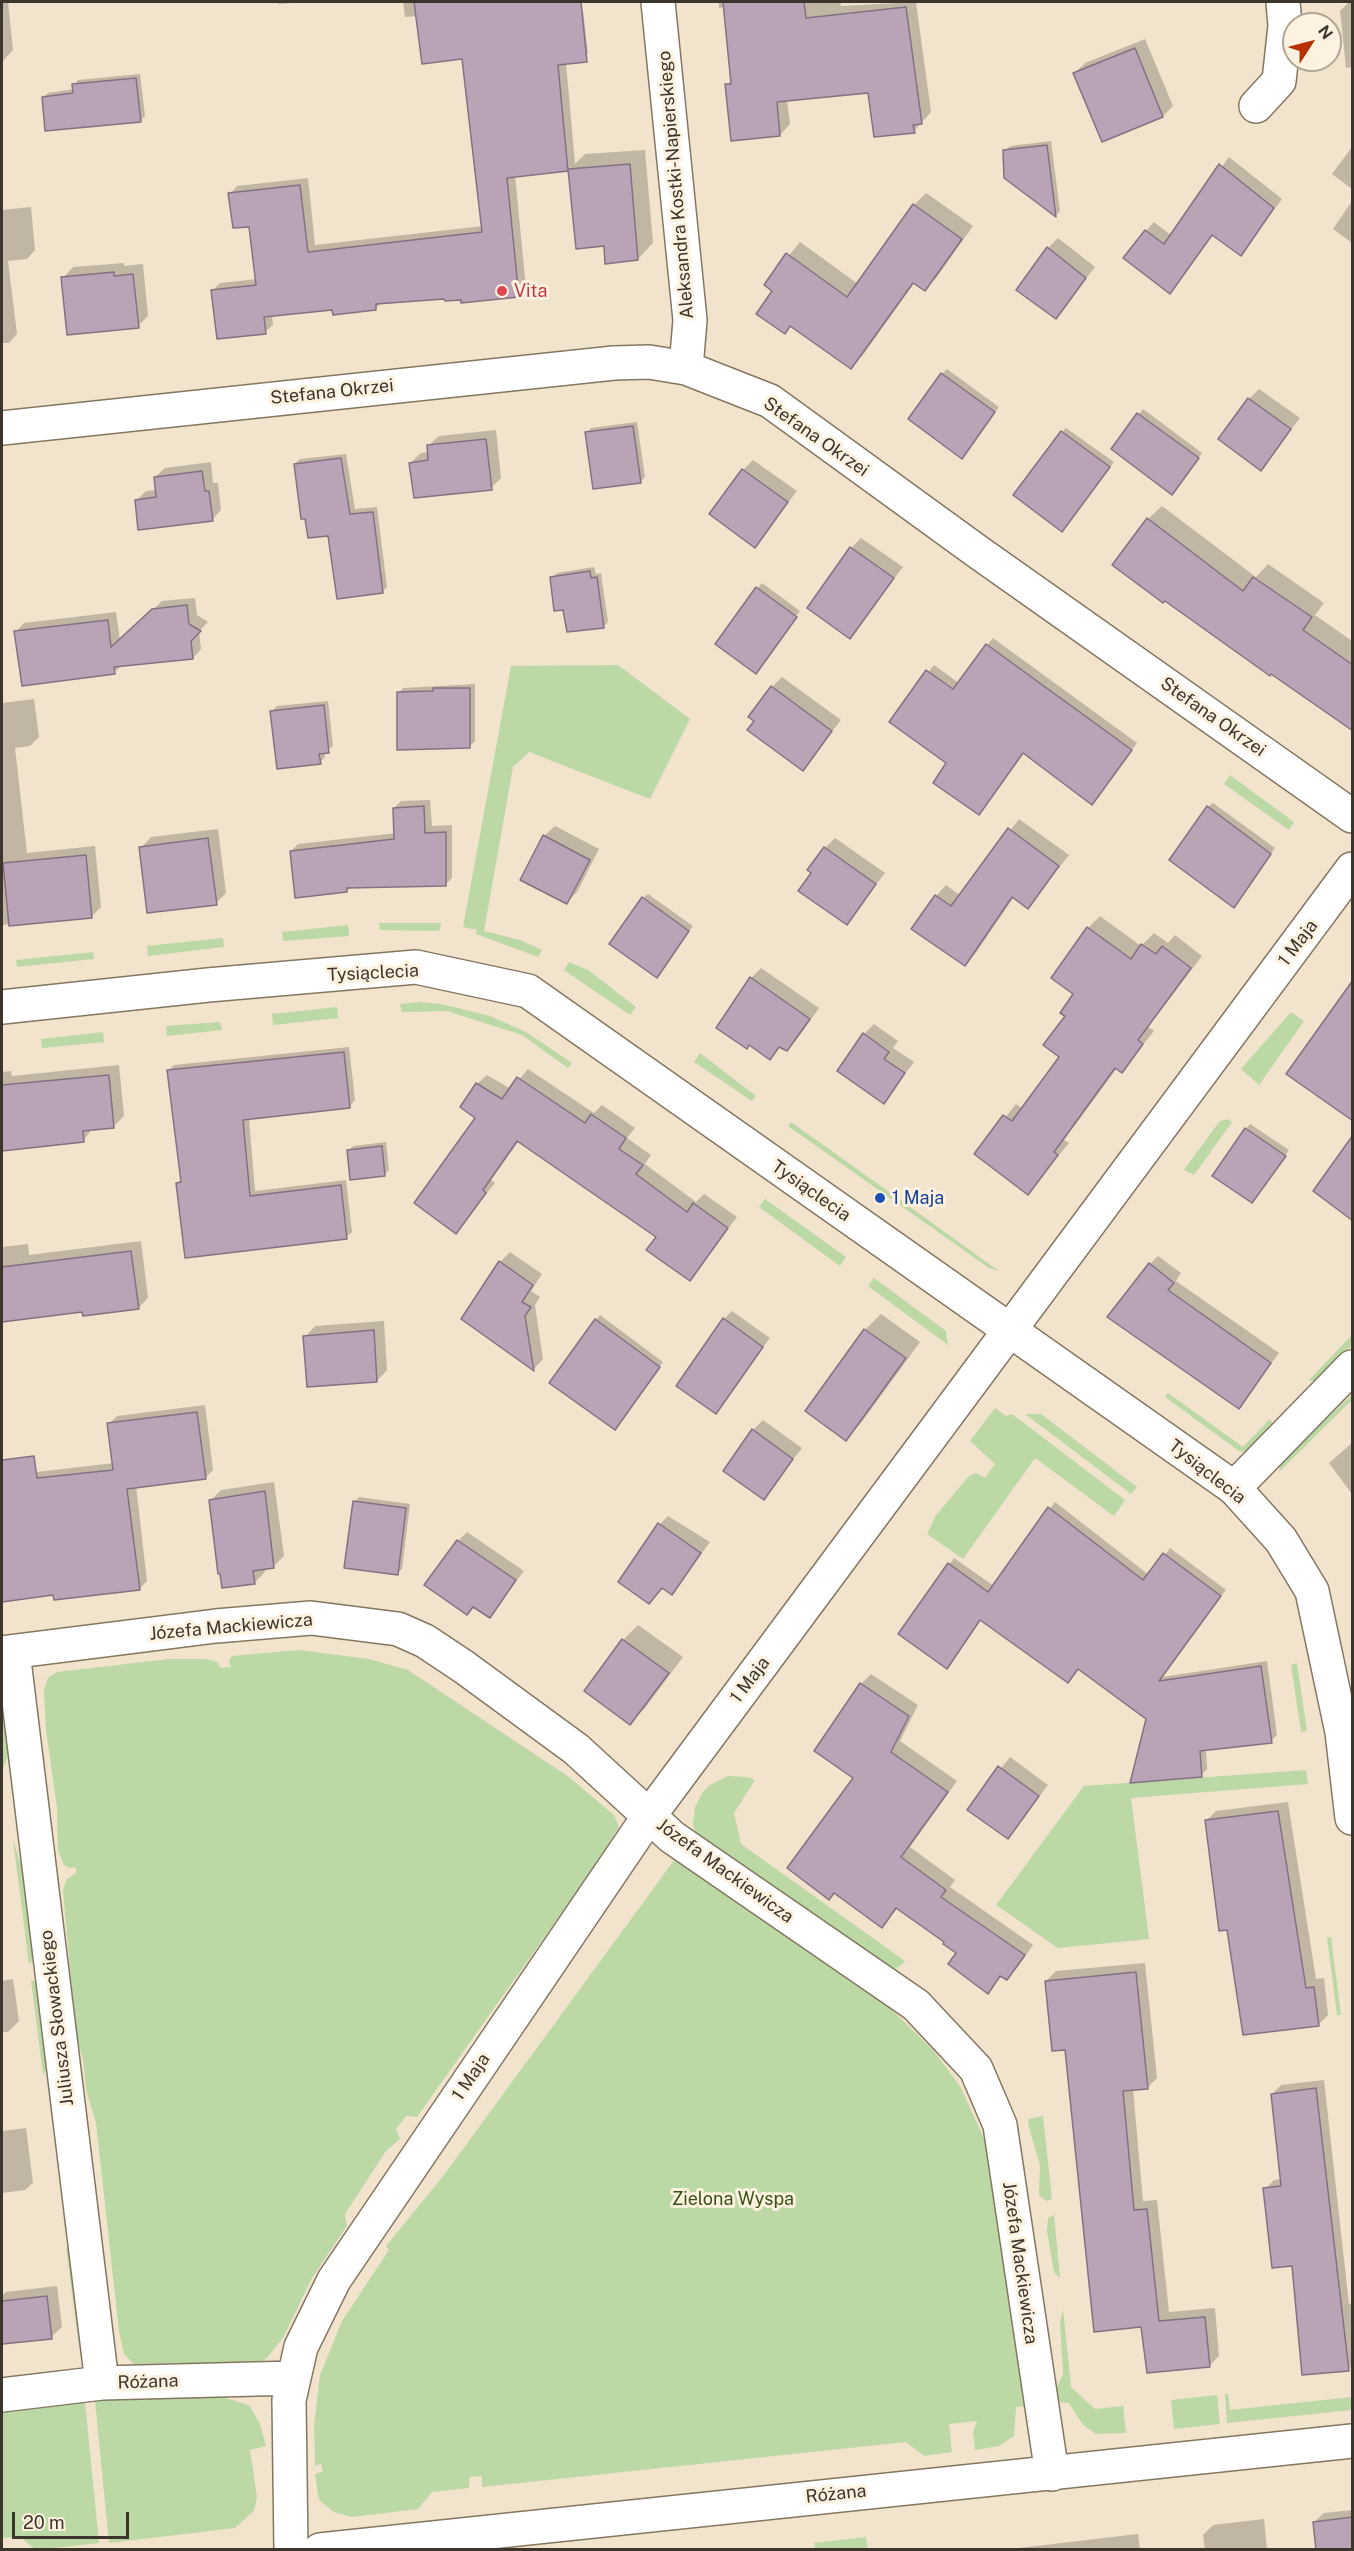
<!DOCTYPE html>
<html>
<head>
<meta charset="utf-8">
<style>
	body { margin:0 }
	#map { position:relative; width:1354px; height:2551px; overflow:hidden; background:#f2e3cd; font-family:"Public Sans",sans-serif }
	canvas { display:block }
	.frame { position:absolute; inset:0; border:3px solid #3b352c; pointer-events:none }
	.north { position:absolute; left:1282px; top:12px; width:60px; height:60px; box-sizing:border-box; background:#fdf1df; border:2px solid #afa697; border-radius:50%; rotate:54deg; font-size:16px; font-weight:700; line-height:24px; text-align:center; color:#3b352c }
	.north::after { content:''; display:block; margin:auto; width:21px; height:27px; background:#b93000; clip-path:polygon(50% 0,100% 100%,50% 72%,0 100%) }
	.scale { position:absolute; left:12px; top:2512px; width:117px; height:27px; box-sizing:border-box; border:3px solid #3b352c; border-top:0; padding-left:8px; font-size:18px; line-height:21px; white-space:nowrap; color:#3b352c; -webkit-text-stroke:4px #fdf1df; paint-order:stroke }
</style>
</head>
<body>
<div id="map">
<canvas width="1354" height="2551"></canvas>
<div class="frame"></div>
<div class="north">N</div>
<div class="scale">20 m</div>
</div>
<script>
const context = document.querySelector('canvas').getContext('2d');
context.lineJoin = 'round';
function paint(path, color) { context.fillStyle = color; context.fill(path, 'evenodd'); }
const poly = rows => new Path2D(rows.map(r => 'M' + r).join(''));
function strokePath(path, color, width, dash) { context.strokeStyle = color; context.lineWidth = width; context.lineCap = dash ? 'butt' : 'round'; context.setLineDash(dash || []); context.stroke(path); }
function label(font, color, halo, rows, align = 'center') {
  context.font = font + ' "Public Sans",sans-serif'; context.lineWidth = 6; context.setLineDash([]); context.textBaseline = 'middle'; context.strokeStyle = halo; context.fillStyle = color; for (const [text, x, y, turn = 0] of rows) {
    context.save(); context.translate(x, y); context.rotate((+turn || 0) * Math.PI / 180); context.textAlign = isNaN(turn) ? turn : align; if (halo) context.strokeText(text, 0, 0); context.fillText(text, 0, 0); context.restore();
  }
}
paint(poly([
	[618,665,690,719,650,799,529,752,513,767,484,931,520,940,542,950,538,957,476,934,477,930,463,927,511,666],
	[1230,775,1294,822,1289,830,1224,784],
	[379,923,441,923,440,930,436,931,380,930],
	[348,925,349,936,283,941,282,932],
	[223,938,224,947,148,956,147,946],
	[93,952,94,959,17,967,16,960],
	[569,962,588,970,636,1007,630,1015,564,970],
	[419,1002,441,1004,490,1016,526,1032,572,1063,568,1068,522,1035,447,1011,402,1012,400,1004],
	[337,1007,338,1018,273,1025,272,1014],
	[1291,1012,1304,1021,1259,1085,1241,1069],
	[220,1022,222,1030,167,1036,166,1026],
	[103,1032,104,1042,42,1048,41,1039],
	[700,1053,756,1096,752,1101,694,1062],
	[1227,1119,1232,1122,1194,1175,1184,1170,1219,1122],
	[791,1122,864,1174,999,1271,989,1268,788,1126],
	[765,1199,846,1257,840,1266,759,1207],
	[874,1278,946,1331,948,1345,868,1286],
	[1352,1335,1352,1345,1329,1369,1316,1382,1309,1380],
	[1168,1393,1243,1447,1270,1419,1273,1425,1249,1452,1239,1451,1165,1397],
	[1352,1395,1352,1400,1279,1472,1280,1466,1297,1447],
	[995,1408,1006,1416,1012,1414,1125,1500,1114,1516,1035,1458,963,1559,927,1534,936,1515,969,1476,976,1473,985,1478,995,1464,970,1441],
	[1025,1414,1041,1414,1137,1487,1131,1494],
	[299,1650,369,1659,408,1670,569,1777,614,1815,619,1827,587,1877,417,2117,406,2116,396,2129,400,2139,386,2151,345,2214,347,2226,312,2278,283,2338,266,2359,254,2365,217,2366,193,2363,134,2364,124,2354,119,2331,96,2123,86,2090,83,2059,76,2036,63,1890,66,1880,76,1873,76,1869,75,1867,70,1868,64,1865,58,1851,57,1808,46,1730,44,1690,48,1678,57,1672,169,1659,206,1659,217,1662,221,1668,231,1667,229,1661,232,1656],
	[1297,1663,1307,1731,1301,1732,1291,1665],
	[2,1689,5,1697,3,1715,9,1752,3,1769],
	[1306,1770,1308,1784,1131,1798,1149,1939,1058,1948,996,1905,1084,1786],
	[728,1776,747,1777,755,1780,734,1813,741,1844,905,1961,900,1966,891,1971,698,1842,693,1824,695,1807,702,1793,710,1785],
	[13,1840,23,1871,32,1943,32,1961,29,1964],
	[675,1859,884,2002,933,2050,960,2086,987,2145,1027,2406,1016,2407,1014,2436,999,2446,975,2450,973,2432,977,2421,949,2424,952,2452,924,2456,906,2442,482,2487,482,2476,470,2477,469,2488,432,2492,418,2509,352,2517,334,2512,320,2501,318,2495,315,2474,323,2471,321,2463,315,2466,314,2425,320,2375,342,2321,389,2250,386,2246,444,2175],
	[1327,1937,1331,1937,1341,2015,1337,2015],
	[31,1980,35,1981,40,2011,47,2068,43,2075],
	[1043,2116,1052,2199,1046,2201,1039,2195,1040,2165,1028,2124,1029,2119],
	[1054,2215,1060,2278,1054,2272,1047,2231,1048,2218],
	[66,2247,71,2248,87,2343,79,2347],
	[1063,2309,1071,2387,1095,2409,1123,2406,1126,2433,1096,2434,1083,2425,1069,2403,1058,2402,1057,2386,1063,2375,1060,2322],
	[158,2394,212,2394,249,2405,260,2424,266,2446,250,2450,257,2497,254,2511,235,2528,109,2543,95,2401],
	[1225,2394,1228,2394,1230,2410,1352,2397,1352,2410,1227,2423],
	[1217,2395,1220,2424,1174,2429,1171,2400],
	[85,2402,99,2543,36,2550,20,2537,2,2538,2,2411],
	[866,2537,868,2549,815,2549,814,2543]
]), '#bbd8a5');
paint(poly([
	[2,2,12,2,8,2,13,50,2,62],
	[278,2,307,2,278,4],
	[403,2,568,2,568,11,583,10,588,53,580,61,566,62,575,164,585,154,645,150,653,243,638,259,606,245,577,247,569,168,515,175,526,288,518,295,382,302,375,309,334,308,272,315,273,325,265,332,213,290,220,283,257,279,250,225,230,194,237,186,308,178,315,245,483,226,464,58,418,16,405,17],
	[719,2,840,2,841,6,916,2,931,112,914,131,869,91,787,100,790,124,780,135,727,85,732,79,725,7,719,8],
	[1352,2,1352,67,1346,68,1340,11,1348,3],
	[1145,39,1173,106,1163,116,1074,74,1085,63],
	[140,74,145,116,140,121,43,98,48,93,74,89,74,85,78,80],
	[1051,141,1060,211,1056,215,1006,177,1005,151,1010,146],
	[1352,147,1352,189,1332,174],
	[1229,157,1282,199,1241,254,1214,234,1169,292,1146,231,1154,222,1172,236],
	[926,193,973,226,937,277,925,289,915,282,863,355,851,367,791,325,785,332,774,290,766,284,800,242,858,284,914,205],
	[1352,201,1352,243,1333,229],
	[31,207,35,250,27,259,8,261,17,334,9,343,2,343,2,210],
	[1058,238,1095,267,1056,317,1048,248],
	[124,263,124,266,143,264,148,316,138,326,63,278,73,267],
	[947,369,999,407,962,457,942,374],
	[1259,389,1300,418,1261,469,1249,399],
	[1143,409,1202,453,1176,488,1139,414],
	[637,422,645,477,640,482,587,433,591,428],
	[1066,428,1114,462,1062,530,1062,432],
	[496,430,501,478,491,488,410,463,421,453,429,452,428,446,439,436],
	[346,454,355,509,377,507,387,587,382,592,330,534,295,464,300,459],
	[753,460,797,491,755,546,743,470],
	[211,462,213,483,218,483,221,510,212,520,137,500,146,491,157,490,155,477,165,468],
	[1162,506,1256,577,1268,564,1324,603,1315,615,1352,641,1352,729,1148,519],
	[861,538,903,567,850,637,851,548],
	[594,567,596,574,601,573,608,622,603,627,565,609,552,578,557,573],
	[762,583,800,611,760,667,717,644],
	[195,598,197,615,208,622,199,631,201,649,193,658,122,665,114,673,16,632,24,623,116,612,120,641,162,601],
	[993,638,1137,743,1092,803,1024,752,985,807,948,763,891,721,934,665,959,683],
	[782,677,841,720,803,769,756,721,772,687],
	[475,684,475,741,470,746,399,693,403,688],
	[34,699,39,737,30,746,15,748,27,853,95,846,101,907,92,916,2,925,2,703],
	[328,701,333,746,324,752,325,757,320,762,272,711,277,706],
	[430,800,432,826,452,825,452,878,445,885,351,887,347,891,291,851,298,844,396,833,394,808,401,801],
	[1213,803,1275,848,1238,901,1208,807],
	[1019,819,1069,855,1028,907,1014,897,975,954,965,964,936,896,946,885,961,896],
	[555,826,599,849,577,892,567,902,544,836],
	[218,829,226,893,216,903,141,848,151,837],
	[835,838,885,873,847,923,813,873,825,848],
	[648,894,693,926,661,971,643,898],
	[1100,916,1141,946,1154,933,1168,943,1175,935,1202,956,1148,1027,1154,1031,1122,1071,1117,1068,1064,1140,1069,1143,1028,1193,976,1154,1016,1104,1023,1109,1061,1057,1067,1016,1075,993,1088,928],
	[761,968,819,1008,797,1039,787,1050,781,1046,770,1058,751,978],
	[874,1024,898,1041,893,1048,914,1062,884,1102,864,1034],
	[349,1047,355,1100,350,1106,249,1118,255,1191,346,1180,352,1232,346,1237,178,1183,182,1179,169,1070,174,1065],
	[119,1065,124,1116,114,1126,93,1128,83,1141,2,1149,2,1072,11,1071,12,1076],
	[528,1069,594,1113,602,1105,635,1128,627,1138,651,1155,645,1164,696,1202,704,1194,737,1217,690,1279,658,1236,519,1141,491,1180,495,1183,456,1232,478,1118,477,1084,487,1075,511,1089],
	[1250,1124,1289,1150,1257,1197,1246,1129],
	[386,1142,389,1170,384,1175,348,1151,353,1146],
	[141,1241,148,1298,138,1308,84,1311,2,1320,2,1247,28,1244,29,1255],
	[510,1252,542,1274,531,1291,540,1297,535,1305,543,1359,534,1369,500,1262],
	[1158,1256,1181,1273,1176,1281,1279,1353,1239,1407,1150,1264],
	[732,1311,770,1338,716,1412,724,1319],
	[881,1314,920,1342,861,1423,846,1439,807,1411,865,1330],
	[600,1315,663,1362,620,1423,596,1320],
	[384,1321,387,1370,377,1381,305,1337,315,1326],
	[205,1405,213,1470,205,1478,136,1486,147,1581,139,1589,54,1593,2,1600,2,1544,28,1540,28,1473,114,1463,109,1424,117,1416],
	[763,1420,802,1448,764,1498,753,1430],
	[1352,1443,1352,1494,1329,1463],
	[274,1482,284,1556,274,1566,264,1568,265,1572,255,1582,211,1500,221,1490],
	[359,1497,410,1504,402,1569,397,1573,354,1502],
	[1055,1502,1149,1575,1170,1548,1226,1590,1204,1616,1205,1618,1162,1677,1267,1661,1277,1735,1271,1741,1206,1749,1207,1769,1201,1775,1148,1719,1079,1667,1068,1681,981,1619,947,1668,900,1634,954,1558,994,1586],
	[668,1516,710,1542,672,1593,663,1587,649,1602,658,1526],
	[467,1532,524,1571,490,1616,458,1541],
	[638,1625,683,1657,645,1708,630,1723,623,1640],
	[871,1674,918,1705,900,1741,957,1781,910,1847,955,1880,950,1887,1033,1945,1017,1968,1007,1978,1003,1975,988,1992,947,1942,898,1908,881,1926,855,1778,861,1684],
	[1010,1757,1048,1785,1008,1837,969,1809],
	[1288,1802,1316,1979,1324,1978,1328,2015,1318,2025,1228,1929,1206,1821,1216,1811],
	[1145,1963,1157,2078,1148,2087,1133,2089,1143,2201,1157,2200,1169,2312,1215,2308,1219,2356,1209,2366,1143,2325,1046,1981,1056,1971],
	[13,1979,19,2021,8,2032,2,2032,2,1981],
	[1324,2080,1349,2304,1352,2304,1352,2365,1348,2370,1265,2189,1274,2180,1282,2179,1272,2094,1281,2085],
	[26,2128,33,2183,25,2190,2,2193,2,2131],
	[57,2286,62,2327,51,2337,2,2342,2,2296,6,2292],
	[1352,2510,1352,2550,1314,2522,1324,2513],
	[1264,2519,1267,2550,1205,2550,1203,2535,1213,2525],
	[1138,2534,1140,2550,1002,2550]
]), '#0003');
const building = poly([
	[414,2,581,2,587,62,558,65,568,171,507,178,519,297,461,303,461,300,445,301,444,299,376,304,376,310,333,315,332,310,264,317,266,334,217,339,211,290,256,285,249,227,233,228,228,193,300,185,308,252,482,232,462,59,422,64,414,2],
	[723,2,804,2,806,18,906,7,922,124,913,125,915,133,874,137,868,93,777,102,780,136,731,141,725,84,731,84,723,2],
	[1135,48,1163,117,1102,142,1073,73,1135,48],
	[136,78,141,122,45,131,42,97,73,93,72,84,136,78],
	[1047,145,1056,217,1004,178,1003,150,1047,145],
	[630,164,638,260,605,264,604,246,576,249,568,169,630,164],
	[1219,164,1274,208,1241,256,1212,235,1170,294,1123,258,1145,230,1164,244,1219,164],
	[913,204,962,239,925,291,913,283,851,369,790,326,785,334,756,314,772,291,764,285,786,253,847,297,913,204],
	[1047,247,1086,278,1056,319,1016,290,1047,247],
	[114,272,114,276,133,274,139,328,67,335,61,277,114,272],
	[941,373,995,412,962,459,908,419,941,373],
	[1248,398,1291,429,1261,471,1218,439,1248,398],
	[1137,413,1199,458,1172,495,1111,449,1137,413],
	[633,426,641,483,593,489,585,432,633,426],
	[1061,431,1110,467,1062,532,1013,495,1061,431],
	[486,439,492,490,414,498,409,463,428,460,427,445,486,439],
	[341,458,350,514,373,512,383,593,337,599,328,536,308,538,305,519,301,519,294,464,341,458],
	[742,469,788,502,755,548,709,514,742,469],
	[202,471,205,491,209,491,213,521,138,530,135,500,156,497,154,477,202,471],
	[1147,518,1243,591,1253,577,1312,617,1303,630,1353,665,1353,731,1271,674,1270,676,1165,601,1163,603,1112,565,1147,518],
	[850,547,894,578,850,639,807,608,850,547],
	[590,571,591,578,597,577,604,628,567,632,563,610,554,611,550,577,590,571],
	[756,587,797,617,756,674,715,644,756,587],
	[187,605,189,624,201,631,191,641,193,659,114,667,115,674,22,686,14,631,108,620,111,647,152,609,187,605],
	[986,644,1132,750,1092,805,1023,753,979,815,933,783,946,763,889,722,926,670,953,689,986,644],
	[771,686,832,731,803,771,747,730,754,721,748,717,771,686],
	[433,688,470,688,470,748,397,750,397,692,433,691,433,688],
	[324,705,329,753,319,754,321,764,277,769,270,711,324,705],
	[424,806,425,833,446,832,446,886,347,888,347,892,295,898,290,851,394,839,393,808,424,806],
	[1207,806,1271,854,1234,908,1169,860,1207,806],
	[1008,828,1059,866,1028,909,1012,897,965,966,911,929,935,895,951,906,1008,828],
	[543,835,590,860,567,904,520,880,543,835],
	[208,838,217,905,147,913,139,847,208,838],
	[824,847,876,884,847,925,798,891,811,873,807,870,824,847],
	[86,855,92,918,9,926,3,863,86,855],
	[642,897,689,931,657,978,609,944,642,897],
	[1087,927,1131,959,1141,944,1156,954,1162,946,1191,968,1138,1040,1143,1044,1122,1073,1115,1068,1054,1152,1058,1155,1028,1195,974,1154,1003,1115,1012,1121,1059,1057,1043,1045,1065,1016,1060,1013,1073,994,1051,978,1087,927],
	[750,977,810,1019,787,1051,779,1047,770,1060,749,1045,747,1049,716,1028,750,977],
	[1353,980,1353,1121,1286,1074,1353,980],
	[863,1033,889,1052,884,1059,905,1073,884,1104,837,1071,863,1033],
	[344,1052,350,1108,243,1120,250,1196,341,1185,347,1239,185,1258,176,1183,181,1182,167,1070,344,1052],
	[109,1075,114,1128,83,1131,84,1142,2,1151,2,1085,109,1075],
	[517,1077,585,1123,591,1114,626,1138,619,1149,643,1165,636,1174,687,1212,693,1203,728,1228,690,1281,646,1250,656,1237,517,1141,483,1190,486,1193,456,1234,414,1203,475,1118,460,1107,476,1083,502,1099,517,1077],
	[1245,1128,1286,1156,1252,1203,1212,1176,1245,1128],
	[1353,1135,1353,1221,1313,1191,1353,1135],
	[382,1146,385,1176,350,1180,347,1150,382,1146],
	[131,1251,139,1309,83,1316,82,1312,2,1322,2,1267,131,1251],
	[499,1261,533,1285,522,1302,531,1307,525,1316,534,1371,461,1319,499,1261],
	[1149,1263,1174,1283,1168,1290,1271,1363,1239,1409,1107,1317,1149,1263],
	[723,1318,763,1347,716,1414,676,1386,723,1318],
	[595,1319,660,1367,615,1430,549,1383,595,1319],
	[864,1329,906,1358,846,1441,805,1411,864,1329],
	[374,1330,377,1382,307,1387,303,1336,374,1330],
	[197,1412,206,1479,127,1489,140,1590,54,1600,53,1595,2,1602,2,1460,34,1456,37,1478,113,1470,107,1423,197,1412],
	[752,1429,793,1459,764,1500,723,1471,752,1429],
	[265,1491,274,1568,253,1571,255,1584,222,1588,220,1574,218,1574,209,1500,265,1491],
	[353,1501,406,1508,398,1575,344,1568,353,1501],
	[1048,1507,1143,1580,1163,1553,1221,1596,1159,1681,1261,1666,1272,1743,1200,1751,1202,1777,1130,1783,1146,1719,1078,1669,1068,1683,980,1620,947,1669,898,1634,948,1563,988,1592,1048,1507],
	[658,1523,701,1553,672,1595,662,1588,649,1604,618,1582,658,1523],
	[457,1540,516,1580,490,1618,473,1607,467,1615,424,1585,457,1540],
	[622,1639,669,1673,630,1725,584,1691,622,1639],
	[860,1683,909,1716,891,1752,948,1792,901,1857,946,1890,941,1897,1025,1955,1007,1980,1000,1976,988,1994,948,1964,956,1953,943,1944,944,1942,896,1908,882,1928,834,1893,829,1900,787,1868,853,1778,814,1751,860,1683],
	[998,1766,1039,1796,1008,1839,967,1810,998,1766],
	[1278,1811,1306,1988,1314,1987,1319,2026,1243,2035,1227,1930,1219,1931,1205,1820,1278,1811],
	[1136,1972,1148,2089,1123,2091,1134,2210,1147,2209,1159,2321,1205,2317,1210,2367,1147,2373,1141,2327,1094,2332,1065,2050,1052,2051,1045,1981,1136,1972],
	[1316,2088,1349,2371,1302,2375,1292,2266,1272,2268,1263,2188,1281,2186,1271,2094,1316,2088],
	[47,2296,52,2339,2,2344,2,2301,47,2296],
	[1353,2517,1353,2550,1316,2550,1313,2522,1353,2517]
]);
paint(building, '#b8a4b6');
strokePath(building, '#837182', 1.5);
const minor = poly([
	[658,2,690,320,686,368],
	[1256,106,1279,81,1285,26,1283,2],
	[2,428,614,363,649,362,686,368,770,401,978,552,1352,816],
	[1234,1488,1352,1367],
	[13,1652,102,2383],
	[2,1653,216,1626,311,1618,398,1629,425,1641,464,1667,576,1749,672,1837,916,2005,976,2069,1000,2125,1052,2474],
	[2,2395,102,2383,294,2378],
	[291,2550,289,2400,301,2347,334,2280,649,1816,1352,869],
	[320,2550,1352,2441]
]);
const tertiary = poly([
	[2,1007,208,985,416,967,528,991,1234,1488,1281,1540,1312,1591,1342,1732,1352,1818]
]);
strokePath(minor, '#847762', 36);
strokePath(tertiary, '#847762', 36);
strokePath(minor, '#fff', 33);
strokePath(tertiary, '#fff', 33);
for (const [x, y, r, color] of [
	[502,291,6,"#e0444e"],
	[880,1198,6,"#1a4fb4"]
]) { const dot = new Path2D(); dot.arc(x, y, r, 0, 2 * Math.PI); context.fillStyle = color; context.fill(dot); strokePath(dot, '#fdf1df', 2); }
label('18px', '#3b352c', '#fdf1df', [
	["Aleksandra Kostki-Napierskiego",676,185,-95],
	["Stefana Okrzei",332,392,-6],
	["Stefana Okrzei",816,437,35],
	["Stefana Okrzei",1213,717,35],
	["1 Maja",1298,943,-53],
	["Tysiąclecia",373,973,-3],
	["Tysiąclecia",811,1191,35],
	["Tysiąclecia",1207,1472,38],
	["Józefa Mackiewicza",231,1627,-5],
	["1 Maja",750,1680,-53],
	["Józefa Mackiewicza",725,1871,36],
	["Juliusza Słowackiego",57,2018,-97],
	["1 Maja",471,2077,-56],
	["Józefa Mackiewicza",1020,2263,82],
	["Różana",148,2382,-2],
	["Różana",836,2494,-6]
]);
label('18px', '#be3a42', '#fdf1df', [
	["Vita",514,291]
], 'left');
label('18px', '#164399', '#fdf1df', [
	["1 Maja",892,1198]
], 'left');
label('18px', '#355317', '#fdf1df', [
	["Zielona Wyspa",733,2199]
]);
</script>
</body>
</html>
